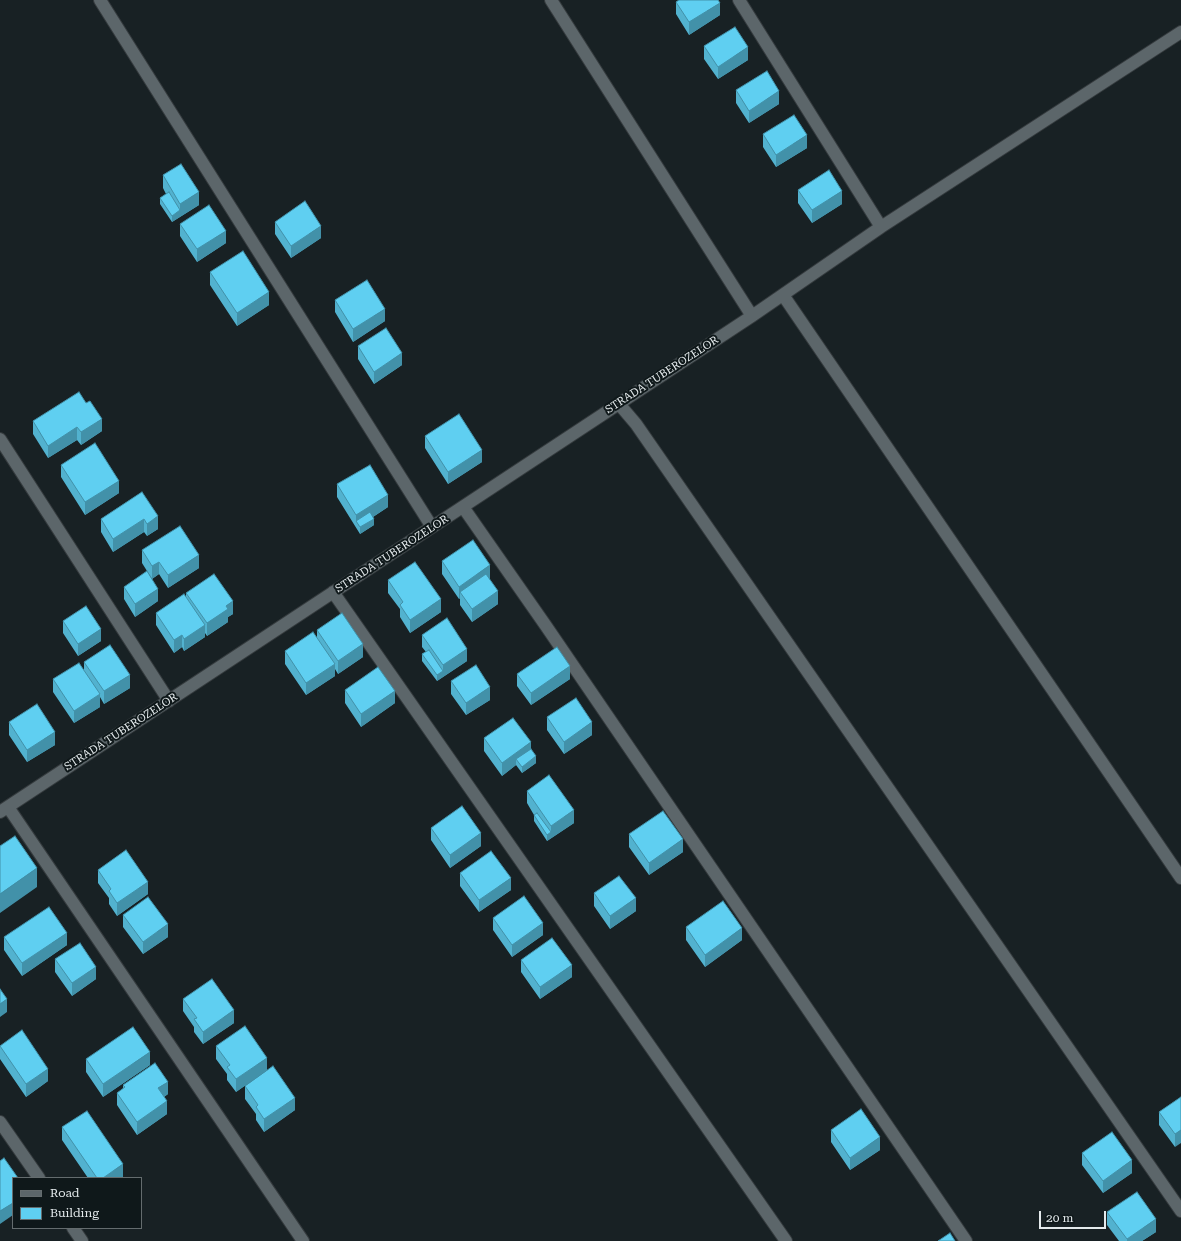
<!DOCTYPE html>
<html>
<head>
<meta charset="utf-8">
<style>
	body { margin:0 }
	#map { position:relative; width:1181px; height:1241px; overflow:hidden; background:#182124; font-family:"Roboto Serif",serif }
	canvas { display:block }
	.legend { position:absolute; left:12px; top:1177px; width:130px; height:52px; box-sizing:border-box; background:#0f181a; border:1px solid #646c6e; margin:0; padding:5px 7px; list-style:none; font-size:12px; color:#e4eaec }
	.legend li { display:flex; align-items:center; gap:8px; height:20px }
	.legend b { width:20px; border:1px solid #646c6e }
	.scale { position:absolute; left:1039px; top:1211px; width:67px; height:18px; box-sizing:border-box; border:2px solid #e4eaec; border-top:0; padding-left:5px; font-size:12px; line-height:14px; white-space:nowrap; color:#e4eaec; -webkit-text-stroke:3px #0f181a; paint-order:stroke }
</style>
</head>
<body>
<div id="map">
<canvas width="1181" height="1241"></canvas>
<ul class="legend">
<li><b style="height:5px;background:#5c666a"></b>Road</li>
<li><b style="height:11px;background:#5fcff1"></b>Building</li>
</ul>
<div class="scale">20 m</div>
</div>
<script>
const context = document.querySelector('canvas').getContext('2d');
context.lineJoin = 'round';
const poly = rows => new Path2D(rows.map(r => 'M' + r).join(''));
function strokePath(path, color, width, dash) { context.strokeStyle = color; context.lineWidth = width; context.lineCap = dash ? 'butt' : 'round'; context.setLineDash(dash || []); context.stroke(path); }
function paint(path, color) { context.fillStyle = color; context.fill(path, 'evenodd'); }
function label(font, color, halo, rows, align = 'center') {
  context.font = font + ' "Roboto Serif",serif'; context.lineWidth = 4; context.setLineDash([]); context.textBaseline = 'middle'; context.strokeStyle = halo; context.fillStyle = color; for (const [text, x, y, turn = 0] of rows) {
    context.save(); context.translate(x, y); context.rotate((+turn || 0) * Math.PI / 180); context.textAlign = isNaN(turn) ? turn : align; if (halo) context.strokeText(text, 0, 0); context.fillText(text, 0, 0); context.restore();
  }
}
const minor = poly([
	[100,0,432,527],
	[551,0,752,316],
	[739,0,881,227],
	[783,295,1181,878],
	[619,404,636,424,1181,1211],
	[0,439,169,701],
	[463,507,546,626,966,1241],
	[333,592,786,1241],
	[8,807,303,1241],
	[0,812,752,316,881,227,1181,32],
	[0,1122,39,1178],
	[73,1228,82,1241]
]);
strokePath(minor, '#353b3e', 14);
strokePath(minor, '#5c666a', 12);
paint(poly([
	[676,2,720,15,689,35,676,14],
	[704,46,748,60,718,79,704,59],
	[736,90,779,104,749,123,736,103],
	[763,134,807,148,776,167,763,147],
	[163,175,199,205,172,222,160,204,160,198,166,194,163,188],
	[798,190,842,204,812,223,798,203],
	[275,222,321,238,291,258,275,234],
	[180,224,226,243,197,262,180,236],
	[210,272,269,305,237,326,210,285],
	[335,300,385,321,353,342,335,312],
	[358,346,402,365,374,384,358,359],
	[86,403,102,431,81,445,77,440,48,458,33,434,33,421],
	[425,436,482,462,448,484,425,448],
	[61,465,119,493,85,515,61,477],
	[337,484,388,507,373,517,374,525,360,534,337,497],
	[142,492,158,529,147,536,144,532,113,552,101,532,101,519],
	[142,550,199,568,168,588,159,574,152,579,142,563],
	[442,561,490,578,489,579,498,604,472,622,460,605,460,598,459,599,442,574],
	[388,580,441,612,410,633,400,617,400,609,388,593],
	[124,587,158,601,135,617,124,599],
	[186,593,233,614,228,617,228,622,207,636,205,633,205,637,184,651,182,647,174,653,156,625,156,613,186,597],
	[63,621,101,641,78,656,63,633],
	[317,630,363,657,338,674,335,669,335,676,306,695,285,664,285,651,317,637],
	[422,635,467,661,437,681,422,661,422,654,426,652,422,647],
	[84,662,130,688,104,704,100,697,100,707,74,723,53,692,53,679,84,671],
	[517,674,570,679,531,705,517,686],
	[451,681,490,700,466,715,451,694],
	[345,690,395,703,361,727,345,703],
	[547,717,592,735,564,754,547,730],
	[9,722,55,745,27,762,9,735],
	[484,738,531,749,536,763,522,773,516,765,502,776,484,751],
	[527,791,574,823,547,841,534,821,534,815,527,803],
	[431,828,481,846,450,868,431,840],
	[629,834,683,852,649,875,629,847],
	[98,870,148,894,117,916,109,904,109,898,98,883],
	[460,873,511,890,479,912,460,886],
	[594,893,636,911,610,929,594,906],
	[123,915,168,937,143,954,123,927],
	[493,918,543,935,512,957,493,930],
	[686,927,742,940,705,967,686,940],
	[4,937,67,945,22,976,4,950],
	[55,959,96,979,72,996,55,972],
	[521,960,572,977,540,999,521,972],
	[183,999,234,1023,203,1044,194,1032,194,1027,183,1011],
	[0,1046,48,1081,26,1097,0,1059],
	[216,1046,267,1070,236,1092,227,1080,227,1074,216,1059],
	[86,1059,150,1065,103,1097,86,1072],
	[123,1085,168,1094,164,1097,167,1114,137,1135,117,1105,117,1093,123,1089],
	[245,1086,295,1110,264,1132,256,1120,256,1114,245,1099],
	[1181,1097,1175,1147,1159,1125,1159,1112],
	[62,1127,123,1177,122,1178,88,1178,62,1140],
	[831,1130,880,1150,850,1170,831,1142],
	[1082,1153,1132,1173,1103,1193,1082,1165],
	[1107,1212,1156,1232,1142,1241,1119,1241,1107,1225]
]), '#52b2cf');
paint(poly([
	[720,3,720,15,689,35,689,22],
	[748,47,748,60,718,79,718,67],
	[779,91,779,104,749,123,749,111],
	[807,135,807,148,776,167,776,155],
	[842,191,842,204,812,223,812,210],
	[199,192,199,205,172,222,172,216,180,210,180,204],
	[321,226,321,238,291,258,291,246],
	[226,231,226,243,197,262,197,249],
	[269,292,269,305,237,326,237,313],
	[385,309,385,321,353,342,353,329],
	[402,353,402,365,374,384,374,372],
	[102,419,102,431,81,445,81,432],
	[77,427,77,440,48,458,48,446],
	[482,450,482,462,448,484,448,472],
	[119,481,119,493,85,515,85,502],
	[388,495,388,507,359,526,356,521,356,515],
	[158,516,158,529,147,536,147,524],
	[144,519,144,532,113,552,113,539],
	[374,519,374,525,360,534,360,527],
	[199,555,199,568,168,588,168,575],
	[159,562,159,574,152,579,152,566],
	[490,565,490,578,463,596,460,592,460,598,459,599,459,587],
	[158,589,158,601,135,617,135,604],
	[498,591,498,604,472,622,472,609],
	[441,599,441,612,410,633,410,620],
	[233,601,233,614,228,617,228,622,207,636,207,623,226,606],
	[205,625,205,637,184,651,184,639],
	[101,629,101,641,78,656,78,644],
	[182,635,182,647,174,653,174,640],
	[363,644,363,657,338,674,338,661],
	[467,649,467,661,437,681,437,675,443,671,443,665],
	[335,664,335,676,306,695,306,683],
	[570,666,570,679,531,705,531,693],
	[130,675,130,688,104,704,104,691],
	[490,687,490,700,466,715,466,703],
	[395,691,395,703,361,727,361,714],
	[100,694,100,707,74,723,74,711],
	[592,722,592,735,564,754,564,742],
	[55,732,55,745,27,762,27,750],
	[531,742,531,755,516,759,516,765,502,776,502,763],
	[536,756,536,763,522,773,522,767],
	[574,810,574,823,547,841,547,835,551,832,551,826],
	[481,833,481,846,450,868,450,855],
	[683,839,683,852,649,875,649,863],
	[37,868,37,887,0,913,0,894],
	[511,878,511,890,479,912,479,900],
	[148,882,148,894,117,916,117,903],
	[636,898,636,911,610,929,610,916],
	[543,923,543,935,512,957,512,945],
	[168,924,168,937,143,954,143,942],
	[742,928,742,940,705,967,705,955],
	[67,933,67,945,22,976,22,963],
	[572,965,572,977,540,999,540,987],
	[96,967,96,979,72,996,72,983],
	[7,999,7,1012,0,1017,0,1004],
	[234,1010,234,1023,203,1044,203,1032],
	[150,1052,150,1065,103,1097,103,1084],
	[267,1058,267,1070,236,1092,236,1079],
	[48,1069,48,1081,26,1097,26,1084],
	[168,1082,168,1094,158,1101,158,1088],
	[295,1098,295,1110,264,1132,264,1119],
	[167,1101,167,1114,137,1135,137,1122],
	[1181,1130,1181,1143,1175,1147,1175,1134],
	[880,1137,880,1150,850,1170,850,1158],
	[1132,1160,1132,1173,1103,1193,1103,1181],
	[123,1164,123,1177,122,1178,103,1178],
	[13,1203,13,1215,0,1224,0,1211],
	[1156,1219,1156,1232,1142,1241,1127,1241,1127,1239]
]), '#4291a9');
const building = poly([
	[679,0,718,0,720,3,689,22,676,2,679,0],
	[735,27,748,47,718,67,704,46,735,27],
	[767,71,779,91,749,111,736,90,767,71],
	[794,115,807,135,776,155,763,134,794,115],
	[181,164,199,192,180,204,163,175,181,164],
	[829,170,842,191,812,210,798,190,829,170],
	[169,192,180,210,172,216,160,198,169,192],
	[305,201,321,226,291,246,275,222,305,201],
	[209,205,226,231,197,249,180,224,209,205],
	[243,251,269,292,237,313,210,272,243,251],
	[367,280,385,309,353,329,335,300,367,280],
	[386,328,402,353,374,372,358,346,386,328],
	[79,392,86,403,90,401,102,419,81,432,77,427,48,446,33,421,79,392],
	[459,414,482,450,448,472,425,436,459,414],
	[95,443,119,481,85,502,61,465,95,443],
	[370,465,388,495,356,515,337,484,370,465],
	[142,492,158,516,147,524,144,519,113,539,101,519,142,492],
	[370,512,374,519,360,527,356,521,370,512],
	[180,526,199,555,168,575,159,562,152,566,142,550,180,526],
	[473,540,490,565,459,587,442,561,473,540],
	[415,562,441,599,410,620,400,605,403,602,388,580,415,562],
	[147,571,158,589,135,604,124,587,147,571],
	[214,574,233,601,226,606,228,609,207,623,186,593,214,574],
	[486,574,498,591,472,609,460,592,486,574],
	[184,594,205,625,184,639,182,635,174,640,156,613,184,594],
	[86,606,101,629,78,644,63,621,86,606],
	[342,613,363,644,338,661,317,630,342,613],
	[447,618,467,649,443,665,422,635,447,618],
	[313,632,335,664,306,683,285,651,313,632],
	[110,645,130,675,104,691,84,662,110,645],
	[557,647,570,666,531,693,517,674,557,647],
	[429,650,443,671,437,675,422,654,429,650],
	[79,663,100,694,74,711,53,679,79,663],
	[476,665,490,687,466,703,451,681,476,665],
	[378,667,395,691,361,714,345,690,378,667],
	[576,698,592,722,564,742,547,717,576,698],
	[37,704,55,732,27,750,9,722,37,704],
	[513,718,531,742,502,763,484,738,513,718],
	[531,749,536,756,522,767,516,759,531,749],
	[549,775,574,810,551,826,527,791,549,775],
	[462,806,481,833,450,855,431,828,462,806],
	[663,811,683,839,649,863,629,834,663,811],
	[537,813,551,832,547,835,534,815,537,813],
	[15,836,37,868,0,894,0,846,15,836],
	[126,850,148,882,117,903,109,891,111,889,98,870,126,850],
	[491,851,511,878,479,900,460,873,491,851],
	[619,876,636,898,610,916,594,893,619,876],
	[524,896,543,923,512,945,493,918,524,896],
	[148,897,168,924,143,942,123,915,148,897],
	[723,901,742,928,705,955,686,927,723,901],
	[49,907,67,933,22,963,4,937,49,907],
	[552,938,572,965,540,987,521,960,552,938],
	[80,943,96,967,72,983,55,959,80,943],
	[212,979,234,1010,203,1032,194,1019,197,1018,183,999,212,979],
	[0,989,7,999,0,1004,0,989],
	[245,1026,267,1058,236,1079,227,1067,230,1065,216,1046,245,1026],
	[133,1027,150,1052,103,1084,86,1059,133,1027],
	[22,1030,48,1069,26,1084,0,1046,22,1030],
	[155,1063,168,1082,158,1088,167,1101,137,1122,117,1093,125,1087,123,1085,155,1063],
	[273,1066,295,1098,264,1119,256,1107,258,1105,245,1086,273,1066],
	[1181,1097,1181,1130,1175,1134,1159,1112,1181,1097],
	[861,1109,880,1137,850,1158,831,1130,861,1109],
	[87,1111,123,1164,103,1178,97,1178,62,1127,87,1111],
	[1112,1132,1132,1160,1103,1181,1082,1153,1112,1132],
	[4,1158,18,1178,13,1178,13,1203,0,1211,0,1161,4,1158],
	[1137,1192,1156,1219,1127,1239,1107,1212,1137,1192],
	[950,1233,955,1241,938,1241,950,1233]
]);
paint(building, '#5fcff1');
strokePath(building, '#4291a9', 1);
label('11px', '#e4eaec', '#0f181a', [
	["STRADA TUBEROZELOR",662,375,-33],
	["STRADA TUBEROZELOR",392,554,-33],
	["STRADA TUBEROZELOR",121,732,-33]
]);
</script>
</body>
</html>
